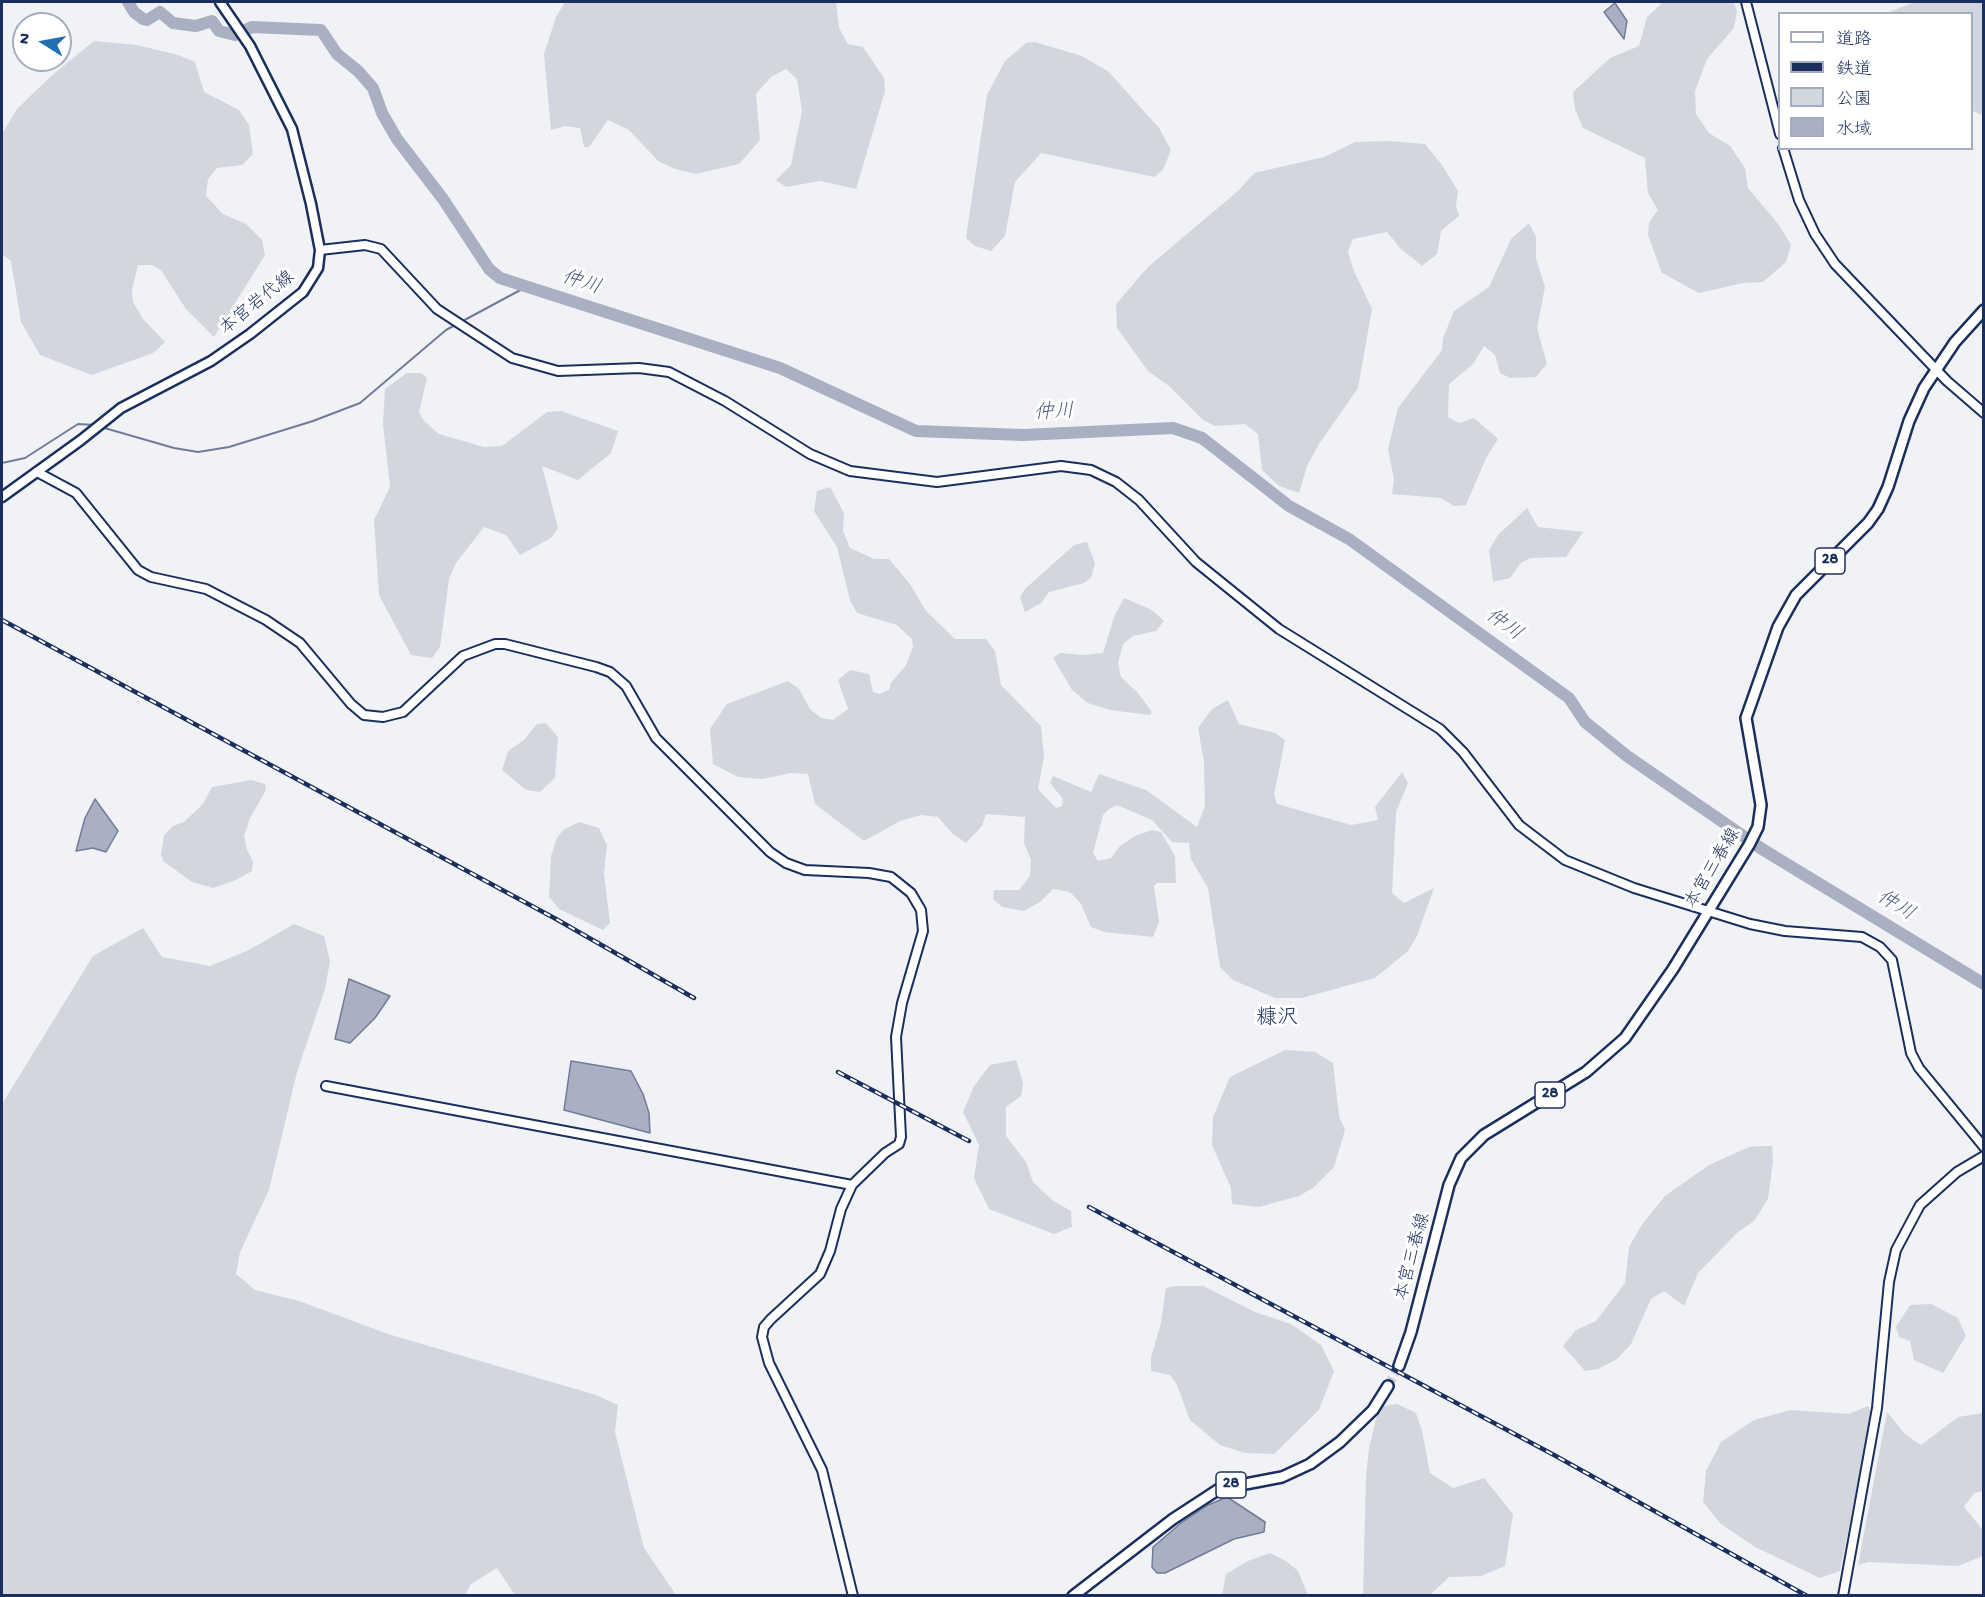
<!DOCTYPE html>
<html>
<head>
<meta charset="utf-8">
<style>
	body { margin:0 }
	#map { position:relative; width:1985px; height:1597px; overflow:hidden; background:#f1f2f5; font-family:"Gochi Hand","Klee One",sans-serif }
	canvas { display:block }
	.frame { position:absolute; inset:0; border:3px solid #1b2f5e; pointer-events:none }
	.legend { position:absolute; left:1778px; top:12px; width:195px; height:138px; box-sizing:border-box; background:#fff; border:2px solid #a4acbf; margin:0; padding:8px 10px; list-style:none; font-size:18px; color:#1b2f5e }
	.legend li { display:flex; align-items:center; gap:12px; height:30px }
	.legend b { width:30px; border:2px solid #a4acbf }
	.north { position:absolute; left:12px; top:12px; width:60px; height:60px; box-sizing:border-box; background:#fff; border:2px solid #a4acbf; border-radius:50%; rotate:281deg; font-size:16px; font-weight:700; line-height:24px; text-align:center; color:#1b2f5e }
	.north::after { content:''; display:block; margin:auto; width:21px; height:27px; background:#1f6fb2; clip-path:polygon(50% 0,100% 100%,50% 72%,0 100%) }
</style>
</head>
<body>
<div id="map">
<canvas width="1985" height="1597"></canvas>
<div class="frame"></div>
<ul class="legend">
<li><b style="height:8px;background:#fff"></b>道路</li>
<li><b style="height:8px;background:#1b2f5e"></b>鉄道</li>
<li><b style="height:16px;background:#d2d6df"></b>公園</li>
<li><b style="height:16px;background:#a8b0c2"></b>水域</li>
</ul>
<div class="north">N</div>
</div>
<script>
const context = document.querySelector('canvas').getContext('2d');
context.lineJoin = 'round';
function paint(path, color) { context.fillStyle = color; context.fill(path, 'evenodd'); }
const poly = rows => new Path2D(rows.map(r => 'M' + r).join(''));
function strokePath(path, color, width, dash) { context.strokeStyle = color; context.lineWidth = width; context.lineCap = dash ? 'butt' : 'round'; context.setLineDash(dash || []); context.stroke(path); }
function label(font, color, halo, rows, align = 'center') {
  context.font = font + ' "Gochi Hand","Klee One",sans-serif'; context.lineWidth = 6; context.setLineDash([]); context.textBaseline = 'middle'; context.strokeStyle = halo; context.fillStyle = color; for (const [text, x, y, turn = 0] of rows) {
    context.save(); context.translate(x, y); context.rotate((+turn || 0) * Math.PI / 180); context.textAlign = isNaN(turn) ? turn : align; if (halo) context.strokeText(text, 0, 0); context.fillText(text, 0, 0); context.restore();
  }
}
paint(poly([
	[565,2,836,2,839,28,848,44,863,47,884,78,885,91,856,189,820,181,786,187,776,180,791,165,802,111,797,79,786,69,771,77,756,94,760,140,739,164,696,174,675,169,658,161,629,130,608,120,589,147,584,147,580,128,565,126,551,130,544,54,556,17],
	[1663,2,1734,2,1737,12,1734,28,1707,59,1695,91,1696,114,1709,133,1730,146,1745,168,1748,188,1779,225,1791,245,1786,262,1763,282,1743,283,1699,293,1662,273,1648,235,1649,222,1658,210,1648,193,1645,158,1583,128,1575,109,1573,92,1610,58,1639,46,1647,17],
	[1915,2,1983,2,1983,115,1972,111,1972,14,1886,13],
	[94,41,137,45,178,55,195,62,204,92,239,110,249,125,253,154,242,165,217,168,208,179,206,196,223,214,246,224,262,240,265,255,214,337,186,309,161,270,152,265,138,265,132,290,133,302,143,319,165,342,153,353,92,375,40,355,21,322,11,261,2,254,2,134,17,109,51,76],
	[1035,42,1082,56,1109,72,1159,128,1171,150,1163,170,1154,177,1041,153,1015,182,1005,236,991,251,975,246,966,238,987,95,1005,61,1026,43],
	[1389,141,1425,144,1442,165,1458,191,1456,206,1459,216,1441,231,1437,254,1422,266,1400,248,1387,232,1353,239,1348,251,1353,269,1372,309,1358,388,1319,444,1307,466,1299,493,1279,486,1262,470,1258,434,1245,424,1215,426,1203,420,1169,386,1148,371,1117,328,1116,304,1148,267,1239,190,1254,173,1324,157,1355,142],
	[1529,223,1536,237,1536,258,1545,287,1537,328,1547,364,1536,377,1510,378,1500,373,1495,355,1484,346,1473,364,1449,384,1448,417,1459,423,1474,418,1498,439,1486,458,1466,505,1454,506,1441,498,1392,494,1394,479,1388,449,1398,408,1442,350,1443,338,1454,311,1489,287,1511,239],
	[407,373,421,373,427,378,419,412,424,421,439,434,484,447,502,446,547,412,561,411,618,431,611,453,578,480,542,466,558,528,551,538,520,555,506,535,484,527,456,563,449,579,440,647,432,658,411,655,379,595,374,520,390,487,383,424,385,389],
	[830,487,844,513,843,531,850,548,874,559,889,559,910,584,926,611,955,639,986,639,995,651,1001,685,1041,726,1044,756,1038,789,1056,808,1062,806,1063,799,1050,783,1053,776,1091,792,1099,774,1146,790,1197,827,1205,806,1204,762,1198,728,1212,709,1228,700,1239,724,1275,733,1285,740,1274,795,1277,804,1351,825,1378,820,1375,807,1402,772,1408,783,1396,812,1392,893,1404,903,1434,888,1417,936,1408,951,1375,978,1302,998,1275,998,1233,980,1220,967,1208,888,1191,859,1189,843,1172,842,1152,820,1117,805,1108,810,1103,815,1093,853,1098,861,1111,858,1120,846,1135,836,1152,830,1161,832,1175,856,1176,883,1157,883,1154,886,1159,922,1153,937,1104,932,1091,927,1081,904,1070,892,1053,889,1040,902,1024,911,1002,907,993,899,994,890,1019,890,1030,876,1031,860,1024,843,1025,817,986,814,982,826,966,843,952,833,938,817,921,815,900,821,864,841,815,804,808,774,791,773,762,779,738,777,713,764,710,729,727,704,788,681,799,689,810,709,821,718,833,720,848,709,838,680,850,670,869,674,873,692,880,694,889,690,891,683,906,665,913,647,912,639,897,625,857,613,850,600,837,547,814,511,817,491],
	[1527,508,1538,527,1583,532,1566,557,1530,558,1521,563,1510,578,1493,582,1489,550,1498,535],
	[1087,542,1095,563,1091,578,1084,583,1049,592,1041,603,1025,612,1020,597,1025,589,1074,545],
	[1124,598,1152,610,1164,621,1156,631,1133,636,1123,644,1118,663,1121,677,1138,693,1152,712,1150,715,1110,710,1088,703,1072,690,1053,658,1060,653,1083,655,1103,653,1114,617],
	[546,723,558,737,555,778,540,792,526,790,502,770,508,751,524,740,537,724],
	[251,780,265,784,266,790,250,818,244,836,247,850,253,862,252,871,236,880,213,888,192,882,163,861,161,854,164,835,173,826,184,822,203,804,212,787],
	[579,822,599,828,607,845,604,873,610,923,603,930,559,909,549,897,551,856,557,838,563,830],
	[294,924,324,936,330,961,325,989,297,1072,269,1190,240,1252,236,1274,255,1290,299,1301,388,1334,596,1395,618,1405,615,1432,644,1548,676,1595,515,1595,497,1568,471,1584,465,1595,2,1595,2,1104,93,956,143,928,162,957,210,966,249,950],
	[1285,1050,1315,1052,1333,1063,1339,1116,1345,1130,1334,1167,1313,1188,1299,1196,1259,1207,1232,1204,1231,1188,1212,1145,1213,1117,1230,1077],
	[1016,1060,1023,1083,1021,1096,1006,1107,1006,1136,1026,1162,1033,1182,1052,1200,1071,1211,1072,1227,1054,1234,989,1209,974,1178,979,1145,963,1112,974,1086,990,1065],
	[1762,1146,1772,1146,1773,1161,1768,1199,1754,1221,1738,1232,1698,1273,1684,1306,1664,1291,1651,1299,1631,1344,1617,1359,1598,1369,1585,1371,1563,1346,1576,1330,1596,1321,1625,1283,1629,1247,1641,1226,1665,1196,1709,1165,1749,1147],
	[1176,1286,1203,1286,1255,1312,1291,1324,1321,1345,1334,1371,1319,1410,1274,1454,1245,1453,1220,1445,1190,1420,1177,1385,1170,1375,1151,1371,1151,1358,1161,1323,1166,1288],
	[1931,1304,1958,1318,1966,1336,1943,1373,1914,1360,1910,1341,1899,1337,1896,1327,1910,1305],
	[1397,1404,1416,1413,1422,1431,1430,1473,1453,1488,1484,1478,1513,1514,1505,1566,1481,1576,1449,1577,1430,1595,1363,1596,1366,1477,1369,1448,1379,1407],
	[1868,1406,1871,1411,1870,1423,1840,1571,1820,1578,1755,1547,1721,1524,1703,1502,1706,1471,1721,1442,1754,1420,1791,1410,1849,1414],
	[1887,1412,1906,1435,1921,1445,1958,1417,1983,1413,1983,1491,1974,1493,1964,1507,1983,1530,1983,1556,1958,1566,1868,1562,1858,1565],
	[1270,1553,1286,1561,1298,1571,1308,1595,1222,1595,1226,1574,1248,1561]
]), '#d2d6df');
const water = poly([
	[1615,3,1627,21,1624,39,1604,12,1615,3],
	[95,799,118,831,106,852,93,848,76,851,85,818,95,799],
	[349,979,390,996,375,1018,350,1043,335,1039,349,979],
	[571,1061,631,1071,643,1094,649,1113,650,1133,564,1110,571,1061],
	[1227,1497,1265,1522,1264,1532,1234,1539,1165,1573,1157,1573,1152,1567,1153,1547,1181,1523,1208,1505,1227,1497]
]);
paint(water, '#a8b0c2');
strokePath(water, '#707c9a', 1.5);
strokePath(poly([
	[101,427,174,448,198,452,229,447,313,421,360,403,446,330,526,287],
	[2,463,25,458,78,424,96,425]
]), '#707c9a', 2);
strokePath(poly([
	[128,2,134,12,143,19,147,20,160,12,173,23,196,26,212,21,219,31,235,35,252,27,321,30,337,54,358,71,373,88,382,113,397,139,443,199,489,269,500,278,780,368,916,431,1023,435,1173,428,1202,438,1289,506,1349,539,1569,698,1585,722,1627,756,1762,849,1984,984]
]), '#a8b0c2', 12);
strokePath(poly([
	[1388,1386,1399,1366]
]), '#c6cbd7', 9, [9, 4.5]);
const tertiary = poly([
	[1746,2,1780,134],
	[1783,148,1799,200,1815,234,1835,264,1947,381,1984,413],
	[320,250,365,245,381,249,437,309,512,358,558,371,639,368,669,372,725,401,810,454,850,471,937,482,1061,466,1091,470,1116,482,1139,500,1196,562,1279,629,1440,729,1463,752,1519,825,1565,860,1634,888,1750,924,1785,931,1862,937,1880,947,1892,960,1911,1053,1919,1068,1984,1147],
	[37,472,76,493,138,570,151,577,206,589,266,620,300,643,351,704,364,715,383,717,403,712,463,656,495,644,505,644,596,667,610,672,626,686,656,738,770,852,786,863,805,870,869,873,891,877,911,893,921,910,923,931,902,1003,896,1037,901,1137,899,1144,885,1153,852,1185,841,1209,830,1251,820,1274,771,1319,764,1327,762,1337,769,1363,822,1470,853,1596],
	[326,1086,852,1185],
	[1843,1596,1877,1408,1889,1282,1896,1250,1920,1205,1957,1172,1984,1156]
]);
const secondary = poly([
	[2,497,81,440,121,408,211,361,250,334,303,292,318,268,320,250,311,204,292,129,250,46,220,2]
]);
const primary = poly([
	[1399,1366,1411,1332,1449,1185,1461,1158,1484,1135,1586,1072,1625,1038,1673,969,1749,845,1758,827,1761,805,1746,718,1778,627,1796,595,1868,523,1878,509,1888,487,1909,421,1924,388,1955,342,1984,310],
	[1073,1596,1173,1519,1219,1489,1282,1477,1310,1464,1340,1442,1373,1410,1388,1386]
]);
strokePath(tertiary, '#1b2f5e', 12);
strokePath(secondary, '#1b2f5e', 13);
strokePath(primary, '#1b2f5e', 14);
strokePath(tertiary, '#fff', 8);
strokePath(secondary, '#fff', 8);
strokePath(primary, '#fff', 9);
const rail = poly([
	[2,620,556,919,694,998],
	[838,1072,969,1141],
	[1089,1207,1554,1455,1807,1596]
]);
strokePath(rail, '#1b2f5e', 4.5);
strokePath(rail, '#fff', 2, [7]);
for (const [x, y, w] of [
	[1830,561,30],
	[1550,1095,30],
	[1231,1485,30]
]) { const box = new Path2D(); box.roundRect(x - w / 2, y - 13, w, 26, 4.5); context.fillStyle = '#fff'; context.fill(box); strokePath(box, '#1b2f5e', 1.5); }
label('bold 16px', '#1b2f5e', null, [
	["28",1830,561],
	["28",1550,1095],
	["28",1231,1485]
]);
label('18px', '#1b2f5e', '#fff', [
	["本宮岩代線",258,304,-39],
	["本宮三春線",1714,869,-59],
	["本宮三春線",1414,1257,-75]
]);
label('italic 20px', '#4c5c81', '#fff', [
	["仲川",581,284,18],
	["仲川",1054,414,-3],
	["仲川",1503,626,36],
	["仲川",1895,907,31]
]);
label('21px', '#1b2f5e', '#fff', [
	["糠沢",1277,1020]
]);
</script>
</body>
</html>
